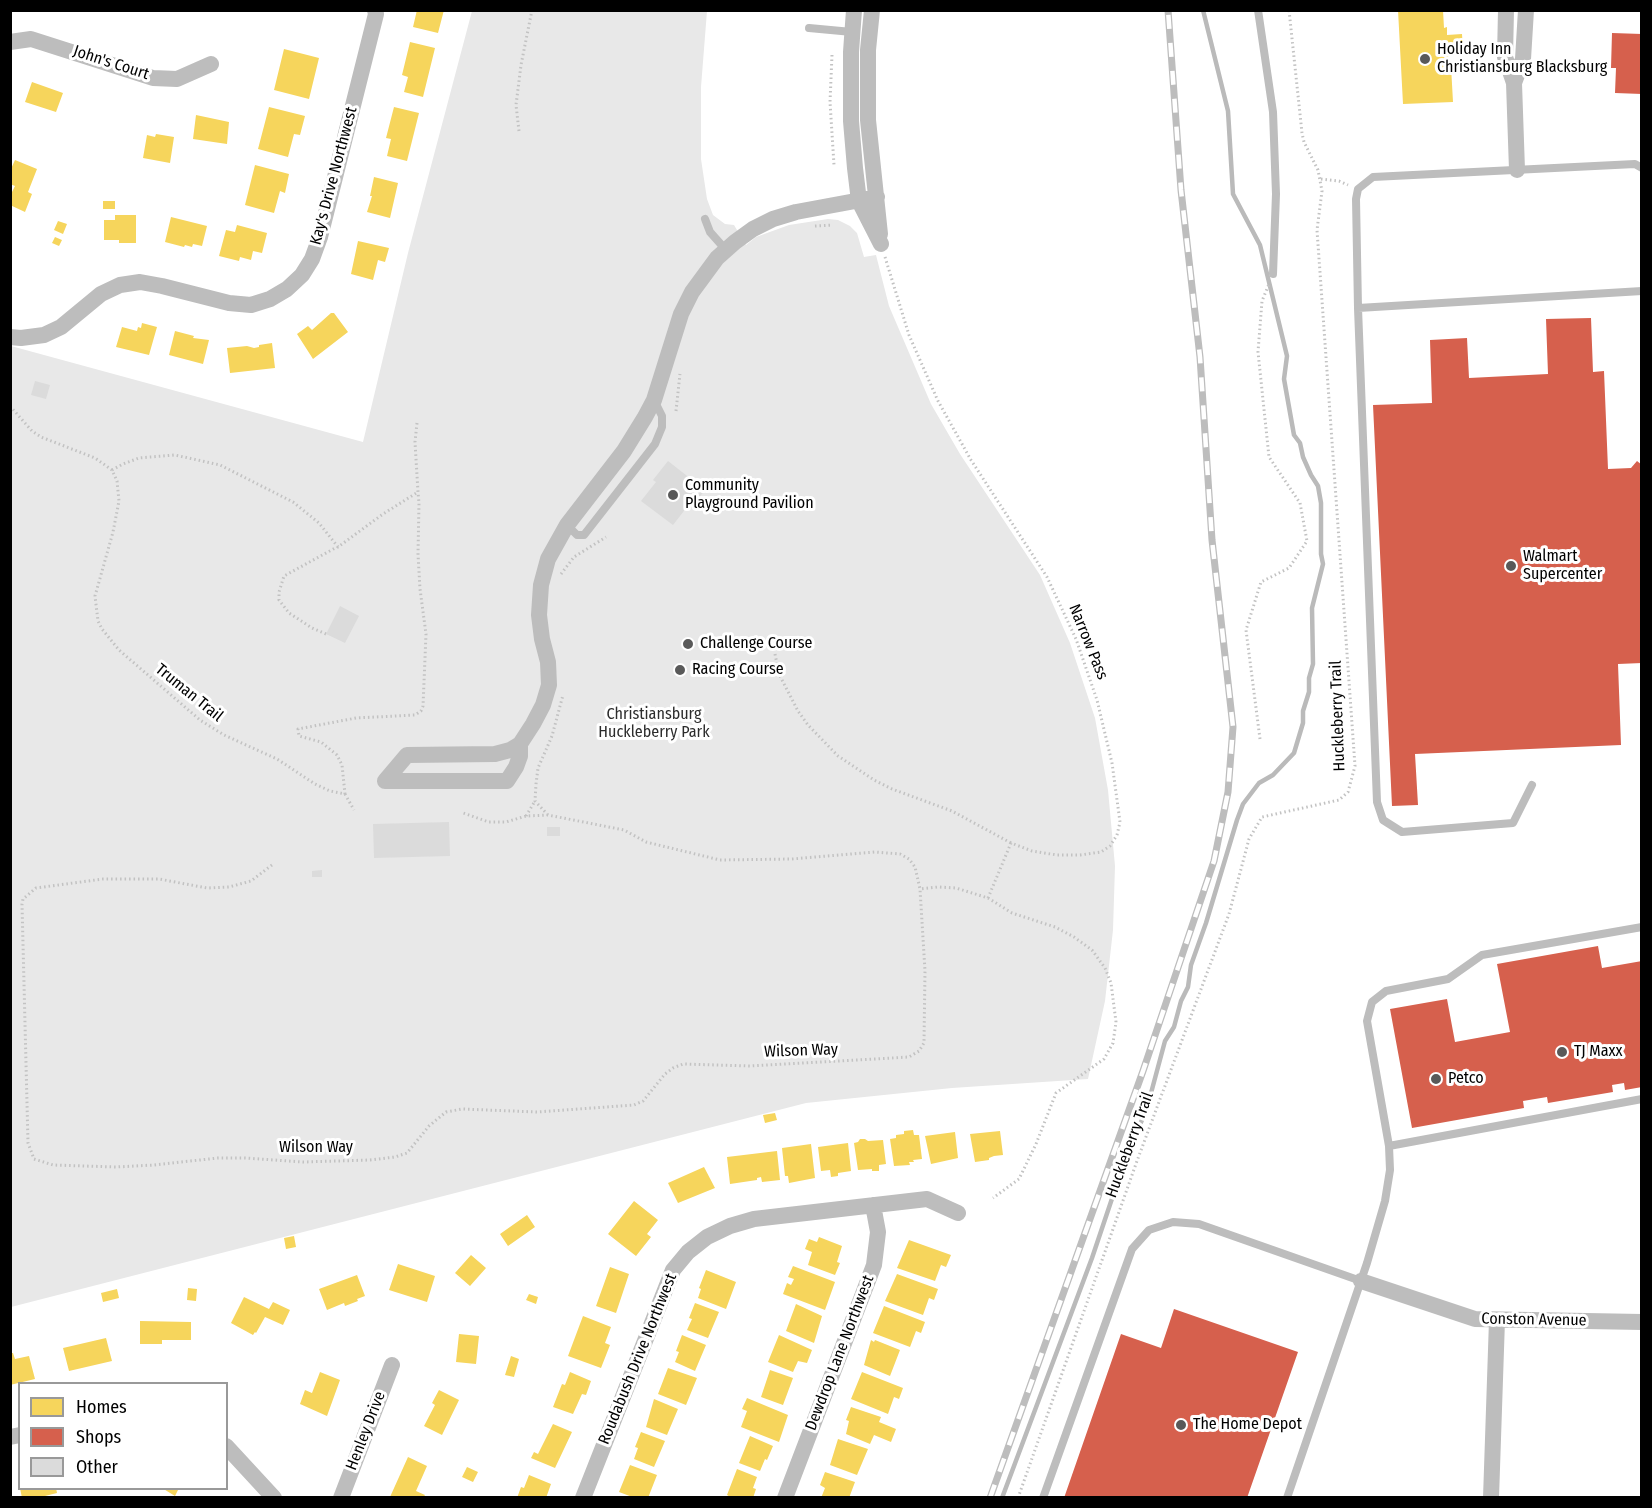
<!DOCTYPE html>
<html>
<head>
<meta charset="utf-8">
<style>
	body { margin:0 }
	#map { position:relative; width:1652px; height:1508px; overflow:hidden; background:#fff; font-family:"Fira Sans Condensed",sans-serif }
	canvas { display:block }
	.frame { position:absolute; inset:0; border:12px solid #000; pointer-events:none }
	.legend { position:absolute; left:18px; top:1382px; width:210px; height:108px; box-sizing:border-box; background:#fff; border:2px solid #999; margin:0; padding:8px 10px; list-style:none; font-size:18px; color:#000 }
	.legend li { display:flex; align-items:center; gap:12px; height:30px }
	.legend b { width:30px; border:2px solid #999 }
</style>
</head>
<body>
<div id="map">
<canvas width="1652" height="1508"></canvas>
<div class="frame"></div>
<ul class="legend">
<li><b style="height:16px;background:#f6d55c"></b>Homes</li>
<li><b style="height:16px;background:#d6604d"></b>Shops</li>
<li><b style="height:16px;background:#dbdbdb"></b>Other</li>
</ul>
</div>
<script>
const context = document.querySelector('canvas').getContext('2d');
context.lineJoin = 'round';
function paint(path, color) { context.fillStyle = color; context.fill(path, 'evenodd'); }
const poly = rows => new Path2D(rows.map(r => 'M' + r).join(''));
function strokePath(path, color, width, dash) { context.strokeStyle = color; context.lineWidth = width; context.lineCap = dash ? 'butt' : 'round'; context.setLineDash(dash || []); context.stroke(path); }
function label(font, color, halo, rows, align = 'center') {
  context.font = font + ' "Fira Sans Condensed",sans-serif'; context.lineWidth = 6; context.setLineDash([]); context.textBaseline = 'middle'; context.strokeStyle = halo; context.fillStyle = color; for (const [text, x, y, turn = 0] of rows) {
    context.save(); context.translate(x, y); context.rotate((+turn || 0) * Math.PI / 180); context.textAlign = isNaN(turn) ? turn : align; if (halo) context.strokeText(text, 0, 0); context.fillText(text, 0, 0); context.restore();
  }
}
paint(poly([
	[472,11,707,11,701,87,701,159,707,199,713,215,725,224,734,225,746,245,756,237,789,225,828,219,838,220,850,226,857,233,864,257,876,255,889,306,931,404,960,454,1040,575,1070,643,1095,718,1108,790,1115,866,1113,930,1105,1001,1088,1079,952,1088,806,1103,11,1307,11,346,363,442,408,253]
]), '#e8e8e8');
paint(poly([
	[417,10,444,10,438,33,413,27],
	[1398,10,1443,10,1444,28,1447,27,1447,35,1462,34,1463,51,1448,51,1449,66,1451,66,1453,102,1403,104],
	[410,42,435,48,423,97,404,92,408,77,402,75],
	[284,49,319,58,309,99,274,90],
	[32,82,63,93,56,112,25,102],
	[269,107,305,116,300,135,294,134,288,157,258,149],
	[394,107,419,113,407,161,387,156,391,139,386,138],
	[196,115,229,122,227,144,193,139],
	[156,134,174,137,170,163,143,158,147,135,155,137],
	[15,160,37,169,28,192,32,194,25,212,10,205,10,196,15,186,10,184,10,171],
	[255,165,289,174,285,193,280,191,274,213,245,205],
	[374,177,398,183,390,218,367,212,372,196,370,196],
	[103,201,115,201,115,209,103,209],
	[115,215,136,215,136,243,119,243,119,240,104,240,104,220,115,220],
	[171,217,207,226,202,246,193,244,192,247,185,245,184,247,165,242],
	[58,221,67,224,63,234,54,230],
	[237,225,267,233,262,253,253,251,251,260,240,257,239,261,219,256,226,230,235,232],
	[55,237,62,240,59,246,52,243],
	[358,241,389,248,385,262,378,260,373,280,351,274],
	[331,313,334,313,348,332,313,359,297,334,308,326,312,330],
	[142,323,157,327,149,355,116,347,122,327,137,331,138,327,141,328],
	[175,331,194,336,193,338,209,340,203,364,169,355],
	[272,343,275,368,230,373,227,348,247,346,254,348,259,347,259,345],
	[775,1113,777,1120,765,1123,763,1115],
	[913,1130,914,1135,919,1135,922,1159,913,1160,914,1162,909,1162,910,1165,894,1166,890,1139,896,1138,896,1135,904,1134,904,1131],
	[1000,1131,1003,1155,994,1156,989,1158,989,1160,975,1162,970,1134],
	[955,1132,958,1158,931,1164,925,1136],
	[860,1139,865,1139,868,1141,883,1140,886,1164,879,1165,879,1171,872,1171,872,1169,858,1170,854,1143,858,1142],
	[848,1143,851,1171,838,1173,838,1176,831,1177,830,1170,821,1171,818,1147],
	[811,1144,815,1178,789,1183,788,1176,785,1176,782,1148],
	[777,1151,780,1180,762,1182,761,1177,757,1178,757,1180,730,1184,727,1157],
	[704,1167,715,1188,678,1203,668,1183],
	[634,1201,658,1220,647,1234,651,1237,636,1256,608,1234],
	[527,1215,535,1227,508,1246,500,1234],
	[294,1236,296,1247,286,1249,284,1238],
	[819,1237,842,1246,837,1262,840,1263,835,1275,808,1265,812,1252,805,1249,809,1239,817,1242],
	[909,1240,951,1255,946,1267,941,1265,935,1281,897,1268],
	[471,1255,486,1268,470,1286,455,1273],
	[398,1264,435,1276,427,1302,389,1290],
	[793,1266,835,1282,825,1310,783,1294,787,1283,791,1285,794,1279,788,1277],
	[610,1267,629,1274,616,1313,596,1306],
	[706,1270,736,1282,726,1309,698,1298,701,1289,699,1288],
	[897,1274,938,1289,934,1300,929,1298,923,1315,885,1301],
	[357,1275,365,1296,357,1299,358,1301,345,1306,344,1303,327,1310,319,1289],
	[188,1288,197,1289,196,1301,187,1300],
	[117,1289,119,1298,103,1302,101,1293],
	[529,1294,538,1297,536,1304,526,1300],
	[244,1297,269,1309,273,1302,290,1310,283,1325,265,1317,256,1333,255,1332,253,1335,231,1323],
	[695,1303,719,1312,708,1338,687,1330,692,1319,689,1318],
	[796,1304,822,1316,814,1343,786,1331],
	[884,1306,925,1322,921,1333,916,1331,910,1347,873,1333],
	[583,1316,611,1327,605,1343,610,1345,601,1368,568,1356],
	[140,1321,191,1322,191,1340,162,1340,162,1344,140,1344],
	[459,1334,479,1336,476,1364,456,1362],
	[682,1335,706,1345,695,1371,675,1362,679,1352,676,1351],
	[779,1335,812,1350,807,1363,798,1361,793,1372,768,1362],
	[106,1338,112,1361,69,1371,63,1348],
	[871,1340,874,1342,875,1340,900,1350,890,1376,864,1365],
	[10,1353,13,1353,15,1359,29,1356,35,1379,10,1385],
	[511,1356,519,1359,514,1377,505,1375],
	[668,1368,697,1378,686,1405,658,1394],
	[770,1370,793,1378,783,1405,761,1397],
	[320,1372,340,1380,327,1416,300,1404,305,1390,312,1393],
	[570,1372,591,1381,586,1395,582,1394,573,1414,553,1407,562,1384,565,1385],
	[862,1372,903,1388,899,1399,894,1397,888,1414,851,1399],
	[439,1390,459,1400,442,1435,424,1426,435,1405,432,1403],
	[747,1398,788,1415,779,1442,741,1427,747,1411,742,1409],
	[654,1399,678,1409,667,1435,646,1427],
	[851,1407,881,1417,879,1422,896,1429,891,1442,874,1435,870,1444,846,1434,849,1421,846,1420],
	[553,1424,572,1432,555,1468,531,1458,534,1452,538,1454],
	[641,1432,665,1441,654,1467,634,1459,638,1448,635,1447],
	[750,1436,773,1446,767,1460,765,1459,760,1471,739,1463],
	[838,1439,868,1449,857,1475,830,1465],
	[408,1457,427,1466,416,1491,425,1495,423,1498,391,1498,390,1497],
	[630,1465,657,1475,648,1498,635,1498,619,1492],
	[467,1467,478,1472,473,1482,462,1477],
	[737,1469,757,1477,753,1488,756,1489,753,1498,732,1498,727,1495],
	[825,1472,855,1482,849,1498,821,1498,825,1488,820,1485],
	[529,1475,551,1484,546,1498,517,1498,521,1487,524,1488],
	[20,1488,56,1488,57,1493,37,1498,22,1498],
	[162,1488,179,1488,175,1496]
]), '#f6d55c');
paint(poly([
	[1612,33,1642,34,1642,94,1615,93,1616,68,1611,68],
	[1591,318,1593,372,1604,371,1608,469,1631,468,1637,461,1642,465,1642,663,1618,664,1621,745,1415,754,1418,805,1392,806,1373,405,1432,403,1430,340,1467,338,1469,378,1548,374,1546,319],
	[1598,946,1602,968,1642,961,1642,1087,1625,1090,1624,1083,1612,1085,1613,1092,1548,1103,1547,1097,1523,1101,1524,1108,1412,1128,1390,1009,1447,999,1455,1042,1510,1032,1497,964],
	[1174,1309,1298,1352,1247,1498,1064,1498,1121,1334,1161,1348]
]), '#d6604d');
strokePath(poly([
	[1002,1498,1092,1258,1125,1160,1147,1108,1165,1041,1174,1027,1181,1001,1188,987,1191,965,1206,923,1237,820,1243,804,1259,783,1273,775,1294,753,1303,723,1303,711,1309,692,1309,678,1313,664,1312,608,1323,564,1321,554,1321,503,1318,486,1311,475,1303,457,1300,443,1294,435,1284,379,1287,356,1260,245,1233,194,1228,111,1203,10]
]), '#bababa', 4.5);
paint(poly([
	[35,381,50,385,46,399,31,395],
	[668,461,705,490,690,509,687,507,673,525,641,501,656,482,653,480],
	[340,606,359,616,345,643,326,634],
	[449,822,450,856,374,858,373,824],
	[547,827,560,827,560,836,547,836],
	[322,870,322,877,312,877,312,871]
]), '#dbdbdb');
strokePath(poly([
	[832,55,830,102,834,165],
	[519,131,516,105,521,65,532,10],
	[1321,179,1339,181,1348,185],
	[815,226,833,225],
	[885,257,909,335,938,401,971,460,1047,577,1076,639,1097,700,1112,763,1120,822,1117,835,1110,846,1101,852,1080,855,1057,855,1032,851,1011,843,988,898,956,888,938,887,920,889],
	[10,406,32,431,41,437,95,458,112,470],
	[676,411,680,374],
	[417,423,415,442,418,492,419,503,418,554,420,589,426,634,423,706,421,711,415,715,356,718,298,729,299,736,321,742,337,755,342,765,345,794,330,791,315,784,277,759,224,735,200,720,119,650,102,629,98,621,95,596,113,532,119,501,117,481,112,470,123,464,139,458,175,455,220,465,293,502,319,523,338,547,383,514,418,492],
	[561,574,574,557,606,537],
	[326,634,312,628,289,613,279,600,279,592,284,576,337,547],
	[775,654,779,674,798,711,808,725,838,756,874,780,892,789,952,811,1011,843],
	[1260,739,1246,630,1261,582,1289,568,1307,541,1300,503,1269,457,1258,352,1262,301,1269,284],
	[345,794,354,810],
	[548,815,535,801,536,784,538,768,552,736,563,695],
	[526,816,535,801],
	[272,865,251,881,229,887,207,888,159,879,103,879,36,888,23,899,22,904,28,1143,34,1159,53,1165,116,1167,154,1165,218,1158,245,1158,303,1162,370,1160,395,1157,407,1153,429,1126,446,1112,462,1109,537,1112,634,1105,643,1101,665,1074,673,1068,683,1064,750,1066,909,1057,919,1051,924,1043,925,971,920,889,915,867,909,859,900,854,875,852,792,859,720,860,646,842,624,830,548,815,526,816,506,822,489,822,463,813],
	[988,898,1012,913,1055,927,1074,937,1092,950,1105,968,1111,983,1116,1022,1113,1043,1104,1059,1056,1093,1036,1144,1019,1179,993,1198],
	[1018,1498,1137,1161,1229,914,1249,839,1262,817,1339,800,1348,792,1355,766,1317,230,1322,191,1318,170,1304,142,1302,133,1289,10]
]), '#c2c2c2', 3, [1.5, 3]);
strokePath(poly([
	[1258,10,1273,112,1276,194,1273,274],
	[809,28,852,32],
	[705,219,710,232,726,250],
	[1358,308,1642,291],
	[567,525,577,535,584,535,655,444,662,427,662,416,654,400],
	[1532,785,1513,823,1402,832,1383,820,1377,802,1358,308,1356,199,1358,189,1373,177,1635,164,1642,168],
	[1389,1146,1367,1021,1372,1002,1386,991,1448,979,1482,955,1642,927],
	[1043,1498,1132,1249,1149,1230,1173,1222,1199,1224,1361,1281],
	[1287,1498,1367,1263,1385,1201,1390,1170,1389,1146,1642,1099]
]), '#bdbdbd', 8);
strokePath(poly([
	[854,10,851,52,851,121,855,168,859,201,881,244],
	[872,10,868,50,868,120,880,234],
	[1506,10,1505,57,1514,83,1517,170],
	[10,42,31,39,153,78,177,79,211,64],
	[1514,83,1523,59,1526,10],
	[10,337,21,338,44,335,61,327,101,294,120,285,140,282,162,286,229,303,251,305,270,299,287,289,302,275,312,259,320,237,376,14,375,10],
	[385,781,407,755,495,754,510,750,520,744,533,724,543,705,549,685,548,662,542,639,539,615,541,585,548,559,567,525,624,451,645,417,654,400,681,314,692,292,717,258,735,242,753,229,773,219,796,212,877,197],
	[385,781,507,781,516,767,520,756,520,744],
	[1361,1281,1475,1319,1642,1322],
	[10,1437,20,1435],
	[226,1446,274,1498],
	[341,1498,392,1365],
	[583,1498,673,1270,688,1252,707,1237,730,1226,754,1219,927,1199,958,1213],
	[785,1498,874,1265,878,1232,873,1205],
	[1491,1498,1497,1320]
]), '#bdbdbd', 16);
const rail = poly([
	[990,1498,1143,1071,1214,861,1228,792,1233,727,1212,540,1200,357,1181,190,1168,10]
]);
strokePath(rail, '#bdbdbd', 7);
strokePath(rail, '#fff', 4.5, [14]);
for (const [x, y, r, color] of [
	[1425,59,6,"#595959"],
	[673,495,6,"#595959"],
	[1511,566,6,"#595959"],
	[688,644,6,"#595959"],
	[680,670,6,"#595959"],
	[1562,1052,6,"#595959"],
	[1436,1079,6,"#595959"],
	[1181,1425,6,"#595959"]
]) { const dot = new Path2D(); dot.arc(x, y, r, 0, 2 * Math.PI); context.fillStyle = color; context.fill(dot); strokePath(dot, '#fff', 2); }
label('16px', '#000', '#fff', [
	["Holiday Inn",1437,50],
	["Christiansburg Blacksburg",1437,68],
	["Community",685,486],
	["Playground Pavilion",685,504],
	["Walmart",1523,557],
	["Supercenter",1523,575],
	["Challenge Course",700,644],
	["Racing Course",692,670],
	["TJ Maxx",1574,1052],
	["Petco",1448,1079],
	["The Home Depot",1193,1425]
], 'left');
label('16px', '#000', '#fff', [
	["John's Court",111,63,18],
	["Kay's Drive Northwest",334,176,-75],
	["Narrow Pass",1088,642,68],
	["Truman Trail",189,693,39],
	["Huckleberry Trail",1338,716,-92],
	["Wilson Way",801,1051,-2],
	["Huckleberry Trail",1130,1145,-70],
	["Wilson Way",316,1148],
	["Conston Avenue",1534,1320,1],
	["Dewdrop Lane Northwest",840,1353,-69],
	["Roudabush Drive Northwest",638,1359,-68],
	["Henley Drive",366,1431,-69]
]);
label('16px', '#2c2c2c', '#fff', [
	["Christiansburg",654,715],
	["Huckleberry Park",654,733]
]);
</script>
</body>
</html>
